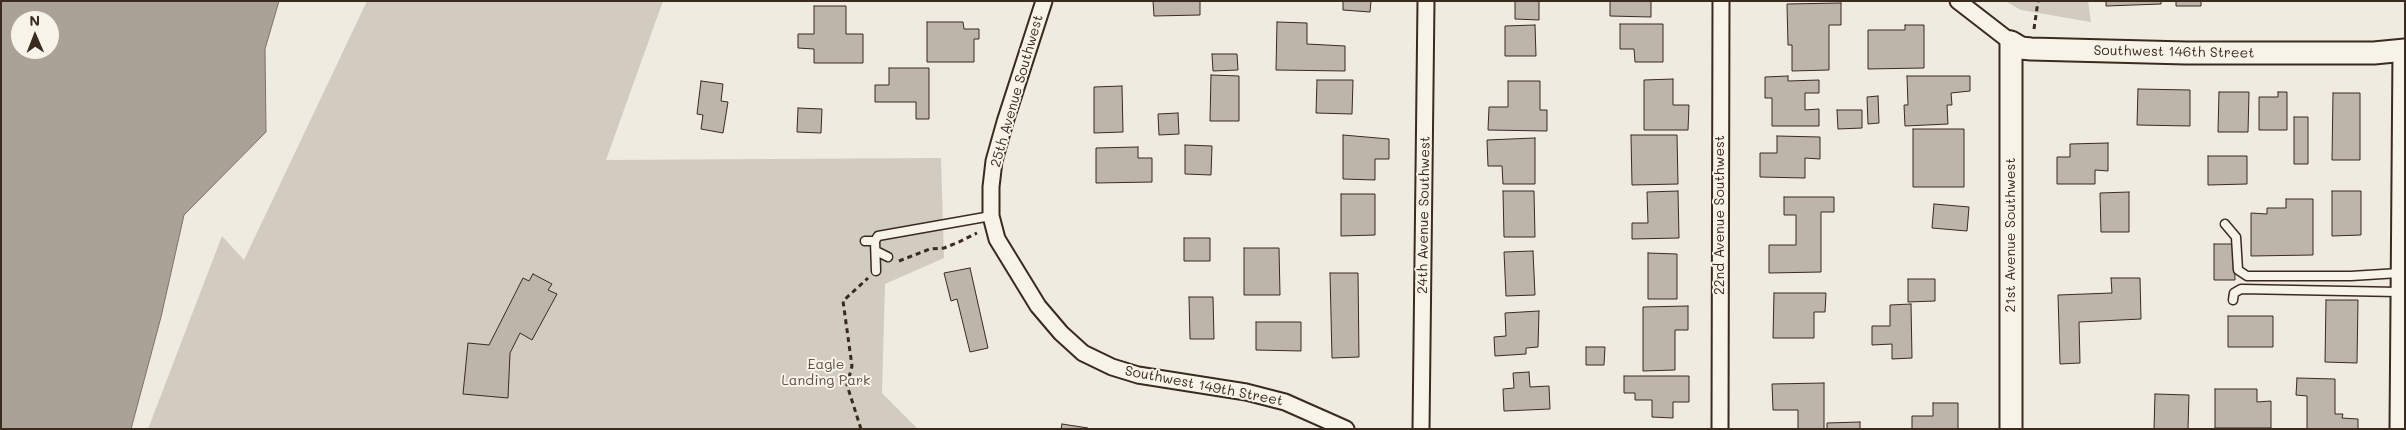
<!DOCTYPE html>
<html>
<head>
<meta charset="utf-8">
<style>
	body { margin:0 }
	#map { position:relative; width:2406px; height:430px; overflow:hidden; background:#efebe0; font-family:Mali,sans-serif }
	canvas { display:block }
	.frame { position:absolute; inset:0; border:2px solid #3b2a1e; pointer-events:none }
	.north { position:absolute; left:10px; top:10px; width:50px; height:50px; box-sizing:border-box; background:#f7f3e8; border:1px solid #aca397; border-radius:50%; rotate:359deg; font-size:14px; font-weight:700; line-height:20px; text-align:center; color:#3b2a1e }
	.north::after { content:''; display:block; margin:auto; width:18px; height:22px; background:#3b2a1e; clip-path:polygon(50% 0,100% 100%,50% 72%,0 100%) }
</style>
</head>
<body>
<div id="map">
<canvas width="2406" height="430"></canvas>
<div class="frame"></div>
<div class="north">N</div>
</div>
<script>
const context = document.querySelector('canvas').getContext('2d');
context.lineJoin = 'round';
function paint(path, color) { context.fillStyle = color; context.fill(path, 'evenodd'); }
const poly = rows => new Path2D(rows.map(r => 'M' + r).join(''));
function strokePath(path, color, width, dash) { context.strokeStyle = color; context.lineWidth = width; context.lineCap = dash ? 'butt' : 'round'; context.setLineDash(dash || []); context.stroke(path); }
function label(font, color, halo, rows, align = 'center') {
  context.font = font + ' Mali,sans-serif'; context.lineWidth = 4; context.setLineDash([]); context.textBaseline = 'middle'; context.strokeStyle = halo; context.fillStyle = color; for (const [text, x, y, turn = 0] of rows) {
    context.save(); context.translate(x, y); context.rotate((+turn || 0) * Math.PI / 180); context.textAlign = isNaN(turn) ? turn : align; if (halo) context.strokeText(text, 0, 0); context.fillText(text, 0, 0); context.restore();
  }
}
paint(poly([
	[367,1,663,1,606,160,941,158,944,258,885,284,882,393,918,429,148,429,222,236,244,260],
	[2005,1,2088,1,2091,22,2021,10]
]), '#d1cbc0');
const water = poly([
	[1,1,279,1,265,49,266,132,184,215,161,317,131,429,1,429,1,1],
	[20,20,50,20,50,50,20,50,20,20]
]);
paint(water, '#aaa296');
strokePath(water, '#7e7266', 1);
const building = poly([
	[1153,1,1200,1,1200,15,1154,16,1153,1],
	[1343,1,1371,1,1370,12,1343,10,1343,1],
	[1515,1,1539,1,1539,20,1515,19,1515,1],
	[1610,1,1651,1,1651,17,1610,16,1610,1],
	[2106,1,2161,1,2161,4,2106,6,2106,1],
	[2176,1,2201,1,2201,6,2176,6,2176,1],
	[1841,3,1841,25,1829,25,1829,70,1792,71,1792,45,1788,45,1787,4,1841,3],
	[814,6,846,6,846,34,863,34,863,63,814,63,814,49,798,48,798,34,814,34,814,6],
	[927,22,963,22,964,29,979,29,979,39,974,39,974,62,927,62,927,22],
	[1277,22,1307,23,1307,44,1345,46,1345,71,1276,70,1277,22],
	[1620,24,1663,24,1663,62,1635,62,1634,49,1620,49,1620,24],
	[1535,25,1536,56,1505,56,1505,26,1535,25],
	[1905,25,1924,25,1924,68,1868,69,1868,30,1905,30,1905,25],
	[1212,54,1237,54,1238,70,1213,71,1212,54],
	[889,68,929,68,929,119,916,119,916,102,875,102,875,85,889,85,889,68],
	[1211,75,1239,76,1239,121,1210,121,1211,75],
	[1788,76,1788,81,1819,80,1819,93,1805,93,1805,110,1819,109,1819,126,1772,126,1772,98,1765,98,1765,77,1788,76],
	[1907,76,1970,76,1970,91,1951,93,1952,105,1947,105,1948,124,1905,126,1904,105,1908,105,1907,76],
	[1673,79,1673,105,1689,105,1688,130,1644,130,1644,80,1673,79],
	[1317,80,1353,80,1352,114,1316,113,1317,80],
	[701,81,723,84,721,101,728,102,723,133,701,129,703,115,697,114,701,81],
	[1508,81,1540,81,1540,110,1547,110,1547,131,1488,130,1489,107,1508,107,1508,81],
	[1122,86,1123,132,1094,133,1094,87,1122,86],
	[2138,89,2190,90,2190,126,2137,125,2138,89],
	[2219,92,2249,92,2248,132,2218,132,2219,92],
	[2278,92,2287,92,2287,130,2259,130,2259,97,2278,97,2278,92],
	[2333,93,2360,93,2360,160,2332,160,2333,93],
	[1878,96,1879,123,1868,124,1867,97,1878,96],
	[798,108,822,109,821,133,797,132,798,108],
	[1837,110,1862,110,1862,128,1838,129,1837,110],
	[1178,113,1179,134,1159,135,1158,114,1178,113],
	[2294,117,2308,117,2308,164,2294,164,2294,117],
	[1913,129,1964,129,1964,187,1913,187,1913,129],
	[1343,135,1389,139,1389,159,1375,159,1375,180,1343,179,1343,135],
	[1631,135,1677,135,1678,184,1632,185,1631,135],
	[1777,136,1820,137,1820,159,1805,158,1805,178,1760,177,1760,153,1777,153,1777,136],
	[1535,138,1535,184,1503,184,1502,166,1488,166,1487,140,1535,138],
	[2108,143,2108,171,2095,170,2095,184,2057,184,2057,157,2070,157,2070,144,2108,143],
	[1185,145,1212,146,1211,175,1185,174,1185,145],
	[1138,147,1138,158,1152,158,1152,182,1096,183,1096,148,1138,147],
	[2208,156,2247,156,2247,184,2208,185,2208,156],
	[1503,191,1534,191,1535,237,1504,237,1503,191],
	[1678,191,1679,238,1632,239,1632,223,1648,223,1647,192,1678,191],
	[2332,191,2361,191,2361,235,2332,236,2332,191],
	[2129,192,2129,232,2101,232,2100,193,2129,192],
	[1341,194,1375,194,1375,235,1341,236,1341,194],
	[1784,197,1834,197,1834,212,1821,212,1821,272,1769,273,1769,245,1796,245,1796,215,1784,215,1784,197],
	[2286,199,2313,199,2313,255,2251,256,2251,213,2267,214,2267,208,2286,208,2286,199],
	[1934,204,1969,207,1967,231,1932,228,1934,204],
	[1184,238,1210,238,1210,261,1184,261,1184,238],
	[2214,244,2234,244,2235,280,2214,280,2214,244],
	[1244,248,1279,248,1280,295,1244,295,1244,248],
	[1533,251,1535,295,1506,296,1504,252,1533,251],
	[1648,253,1677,254,1677,299,1648,299,1648,253],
	[970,268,988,348,970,352,957,299,951,301,944,273,970,268],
	[1330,273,1358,273,1359,357,1332,358,1330,273],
	[533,274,552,284,548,290,557,294,532,340,520,333,510,353,508,398,463,394,468,343,489,345,523,278,529,281,533,274],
	[2111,278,2140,278,2141,319,2079,322,2080,363,2060,364,2058,295,2112,293,2111,278],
	[1908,279,1935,279,1935,301,1908,302,1908,279],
	[1774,293,1826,293,1825,312,1814,312,1814,338,1773,338,1774,293],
	[1189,297,1213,297,1214,339,1190,339,1189,297],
	[2326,300,2358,300,2357,363,2325,362,2326,300],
	[1911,304,1912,358,1892,359,1892,344,1872,345,1872,326,1890,326,1890,305,1911,304],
	[1688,306,1688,330,1675,330,1675,370,1643,371,1643,307,1688,306],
	[1539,311,1538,347,1526,348,1526,354,1495,356,1494,337,1506,336,1505,313,1539,311],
	[2228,316,2273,316,2273,347,2228,347,2228,316],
	[1256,322,1301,322,1301,351,1256,350,1256,322],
	[1586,347,1605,347,1604,365,1586,365,1586,347],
	[1529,372,1530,387,1549,386,1550,409,1504,411,1503,389,1514,388,1513,373,1529,372],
	[1624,376,1689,376,1689,402,1673,402,1673,418,1652,417,1652,400,1635,400,1635,393,1624,393,1624,376],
	[2297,378,2335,379,2335,414,2343,414,2342,418,2358,419,2358,429,2307,429,2307,396,2296,395,2297,378],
	[1824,383,1824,429,1798,429,1798,410,1773,410,1772,384,1824,383],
	[2215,389,2257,389,2257,402,2271,401,2271,428,2215,428,2215,389],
	[2155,394,2189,395,2188,429,2154,429,2155,394],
	[1933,403,1958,403,1958,429,1912,429,1912,416,1933,416,1933,403],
	[1860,422,1860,429,1827,429,1827,423,1860,422],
	[1062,424,1088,428,1088,429,1061,429,1062,424]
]);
paint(building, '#bdb5aa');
strokePath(building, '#3b2a1e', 1);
const lane = poly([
	[2225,224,2236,237,2238,270,2247,276,2351,276,2399,273],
	[865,241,875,241],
	[876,251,888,257],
	[876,271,875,241,878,236,991,216],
	[2233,300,2234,293,2241,289,2398,292]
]);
const street = poly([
	[1044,1,1005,122,994,161,991,187,991,216,997,239,1038,306,1061,333,1083,353,1112,367,1138,375,1246,392,1285,402,1346,429],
	[1958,1,2011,42],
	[1421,429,1426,1],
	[1720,429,1721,1],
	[2398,429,2401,51]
]);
const secondary = poly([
	[2011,42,2021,48,2031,49,2186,53,2374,53,2405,50],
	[2011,429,2011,42]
]);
strokePath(lane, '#3b2a1e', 11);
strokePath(street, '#3b2a1e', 19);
strokePath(secondary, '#3b2a1e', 25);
strokePath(poly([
	[2034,29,2038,1],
	[899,261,930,249,944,248,959,242,977,233],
	[861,429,847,385,852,366,843,301,868,278]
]), '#3b2a1e', 3, [5, 4]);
strokePath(lane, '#f7f3e8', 8);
strokePath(street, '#f7f3e8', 15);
strokePath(secondary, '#f7f3e8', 21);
label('14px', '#3b2a1e', '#f7f3e8', [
	["Southwest 146th Street",2174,52,1],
	["25th Avenue Southwest",1017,91,-74],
	["24th Avenue Southwest",1424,215,-89],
	["22nd Avenue Southwest",1720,215,-90],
	["21st Avenue Southwest",2011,235,-90],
	["Southwest 149th Street",1204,386,11]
]);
label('14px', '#605246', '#f7f3e8', [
	["Eagle",826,365],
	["Landing Park",826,381]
]);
</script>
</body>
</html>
